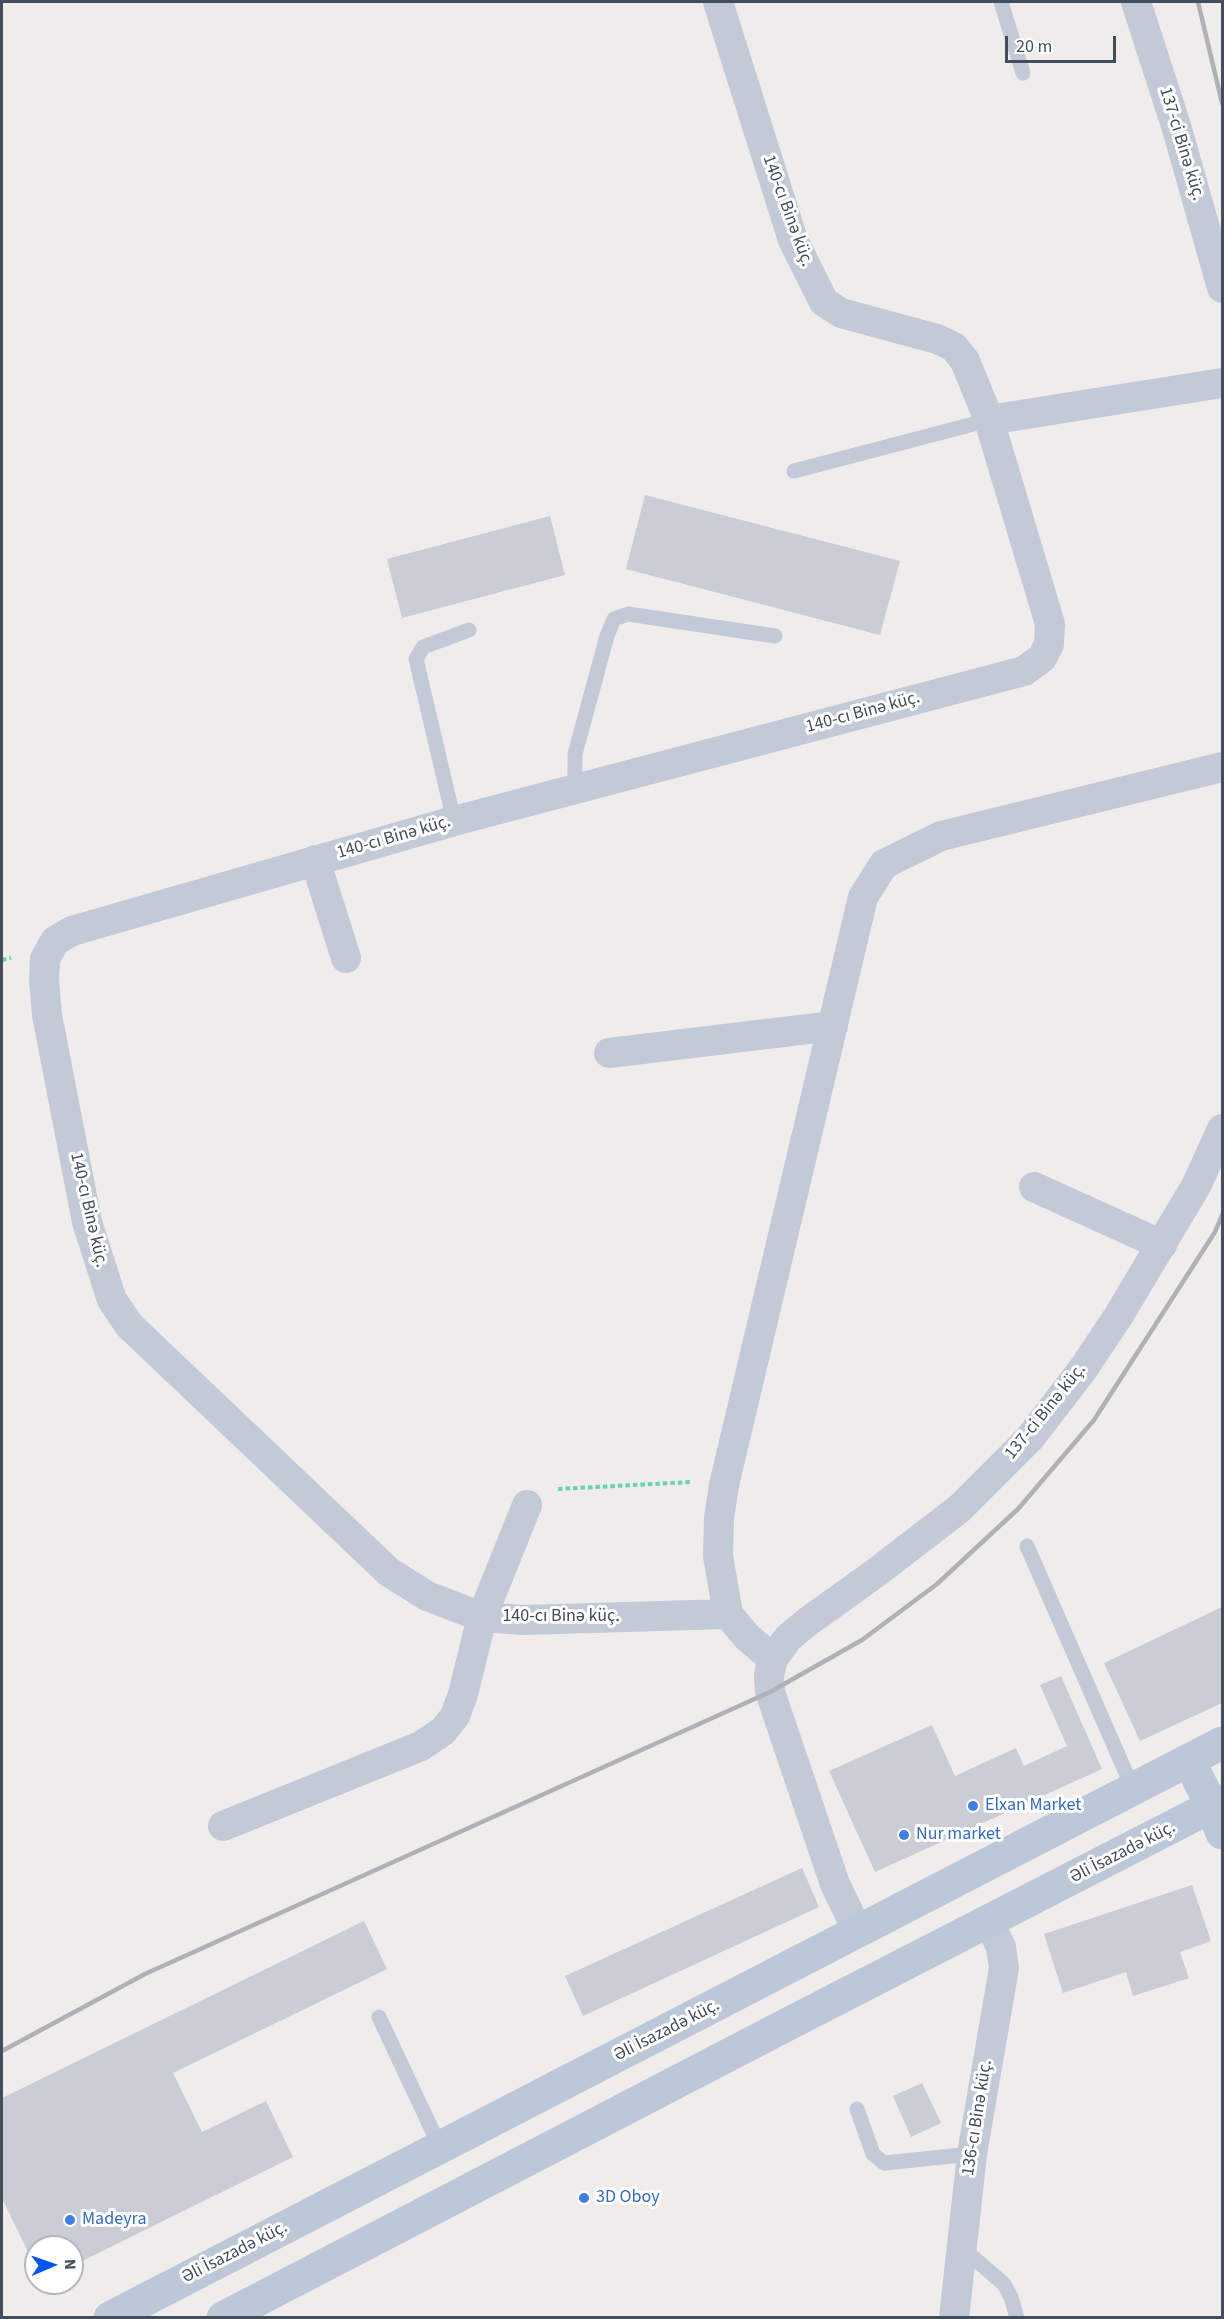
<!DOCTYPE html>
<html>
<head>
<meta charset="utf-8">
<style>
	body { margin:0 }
	#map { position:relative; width:1224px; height:2319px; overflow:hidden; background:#f0ecec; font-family:"Source Sans 3",sans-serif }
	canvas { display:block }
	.frame { position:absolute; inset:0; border:3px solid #434e5c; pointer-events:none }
	.north { position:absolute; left:24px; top:2235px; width:60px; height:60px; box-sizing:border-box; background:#fff; border:2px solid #b4b8be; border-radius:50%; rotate:88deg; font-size:16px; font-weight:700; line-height:24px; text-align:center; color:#434e5c }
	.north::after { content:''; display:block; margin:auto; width:21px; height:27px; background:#0456f2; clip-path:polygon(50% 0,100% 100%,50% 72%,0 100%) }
	.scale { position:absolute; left:1005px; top:36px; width:111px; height:27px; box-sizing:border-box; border:3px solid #434e5c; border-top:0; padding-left:8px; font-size:18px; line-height:21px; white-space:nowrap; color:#434e5c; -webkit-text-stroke:4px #fff; paint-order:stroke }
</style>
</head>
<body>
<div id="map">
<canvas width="1224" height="2319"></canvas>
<div class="frame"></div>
<div class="north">N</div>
<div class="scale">20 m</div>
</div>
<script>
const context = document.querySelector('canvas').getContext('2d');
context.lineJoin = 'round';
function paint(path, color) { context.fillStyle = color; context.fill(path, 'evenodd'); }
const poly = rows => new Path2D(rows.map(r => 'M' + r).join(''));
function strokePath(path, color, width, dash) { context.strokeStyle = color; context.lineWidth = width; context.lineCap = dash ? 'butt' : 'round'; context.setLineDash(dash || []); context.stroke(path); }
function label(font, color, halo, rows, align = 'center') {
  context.font = font + ' "Source Sans 3",sans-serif'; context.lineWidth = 6; context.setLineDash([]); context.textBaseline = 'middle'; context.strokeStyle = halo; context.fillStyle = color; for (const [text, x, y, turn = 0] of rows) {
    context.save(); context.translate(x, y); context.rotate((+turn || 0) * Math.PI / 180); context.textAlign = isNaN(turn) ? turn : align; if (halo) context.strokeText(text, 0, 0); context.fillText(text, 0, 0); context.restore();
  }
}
paint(poly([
	[645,495,900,561,880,635,626,569],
	[550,516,565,575,402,618,387,559],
	[1222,1607,1222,1703,1140,1741,1104,1663],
	[1061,1676,1102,1769,875,1872,829,1771,932,1725,955,1776,1016,1748,1024,1766,1067,1746,1040,1685],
	[802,1868,819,1907,583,2016,565,1976],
	[1192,1885,1211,1941,1180,1952,1189,1978,1133,1996,1126,1972,1063,1993,1044,1934],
	[364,1921,387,1969,173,2073,202,2132,266,2101,293,2157,72,2266,72,2247,36,2247,36,2269,2,2198,2,2098],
	[922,2083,941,2123,911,2137,893,2096]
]), '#cacdd5');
strokePath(poly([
	[2,960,11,958],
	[558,1489,691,1482]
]), '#68d5a9', 4, [4.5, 3]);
strokePath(poly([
	[1001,2,1023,73],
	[794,471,989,420],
	[575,788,575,754,607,636,614,619,628,614,775,636],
	[454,821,416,659,423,647,469,630],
	[1027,1546,1133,1789],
	[379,2017,440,2147],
	[857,2109,873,2154,884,2163,972,2154],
	[961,2247,1004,2284,1011,2297,1017,2318]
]), '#c1cad6', 15);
strokePath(poly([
	[718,2,793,240,824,302,841,313,937,339,954,347,965,361,989,420,1050,624,1049,644,1042,658,1024,671,454,821,72,931,55,941,45,959,44,981,47,1015,87,1222,112,1300,129,1325,389,1572,427,1596,482,1617,523,1620,728,1614],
	[1136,2,1177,129,1222,288],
	[989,420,1222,383],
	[315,860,346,958],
	[609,1053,833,1026],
	[1034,1187,1162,1245],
	[773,1659,747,1637,728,1614,718,1556,719,1518,724,1485,863,897,884,864,941,836,1222,767],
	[223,1826,421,1746,443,1731,455,1716,463,1694,482,1617,527,1505],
	[858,1932,835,1884,770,1692,769,1675,773,1659,788,1638,806,1623,877,1572,960,1508,1030,1438,1083,1369,1119,1315,1196,1186,1222,1129],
	[954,2318,972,2154,1004,1968,1001,1947,989,1922]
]), '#c1cad6', 30);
strokePath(poly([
	[1189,1760,1212,1807,1222,1833],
	[110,2318,1222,1743],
	[223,2318,792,2022,1222,1801]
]), '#bcc7d8', 33);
strokePath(poly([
	[1198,2,1222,103],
	[2,2051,145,1974,770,1692,862,1640,937,1584,1018,1509,1094,1420,1215,1232,1222,1215]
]), '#aeb1b8', 4.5);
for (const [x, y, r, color] of [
	[973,1806,6,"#3f7fe0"],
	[904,1835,6,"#3f7fe0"],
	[584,2198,6,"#3f7fe0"],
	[70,2220,6,"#3f7fe0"]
]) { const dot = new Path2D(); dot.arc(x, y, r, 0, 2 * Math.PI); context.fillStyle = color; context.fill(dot); strokePath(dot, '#fff', 2); }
label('18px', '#434e5c', '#fff', [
	["137-ci Binə küç.",1181,144,73],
	["140-cı Binə küç.",787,211,70],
	["140-cı Binə küç.",863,713,-15],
	["140-cı Binə küç.",394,838,-16],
	["140-cı Binə küç.",88,1210,77],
	["137-ci Binə küç.",1046,1412,-51],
	["140-cı Binə küç.",561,1617],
	["Əli İsazadə küç.",1123,1853,-27],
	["Əli İsazadə küç.",667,2031,-27],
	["136-cı Binə küç.",978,2118,-81],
	["Əli İsazadə küç.",235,2253,-27]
]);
label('18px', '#366cbe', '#fff', [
	["Elxan Market",985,1806],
	["Nur market",916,1835],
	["3D Oboy",596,2198],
	["Madeyra",82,2220]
], 'left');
</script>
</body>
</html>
